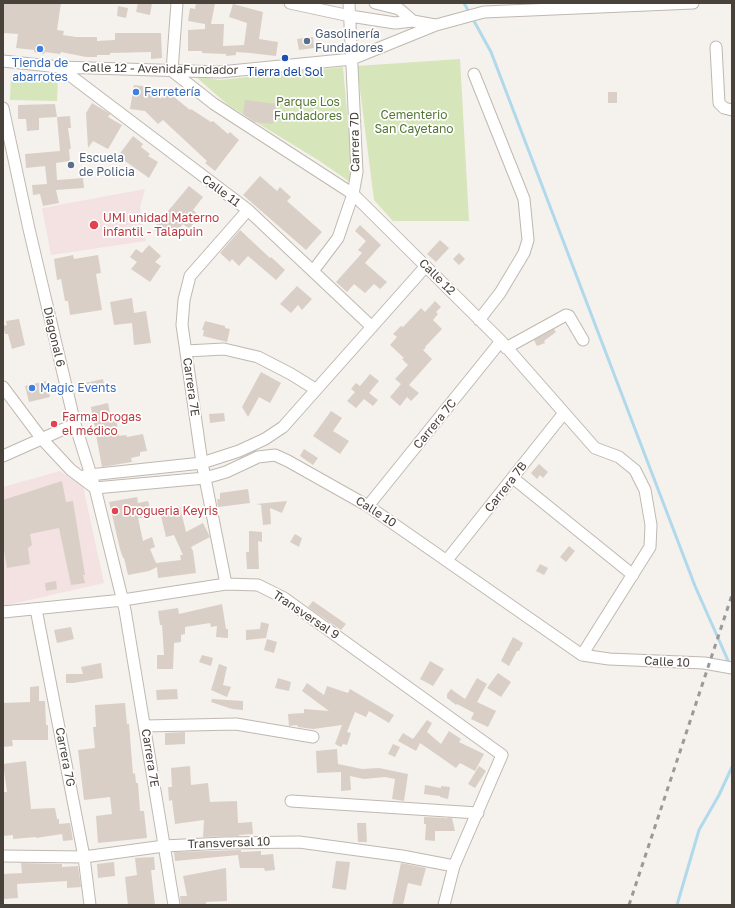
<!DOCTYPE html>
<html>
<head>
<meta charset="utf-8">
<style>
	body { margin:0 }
	#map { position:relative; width:735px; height:908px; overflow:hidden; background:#f5f1ed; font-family:"Golos Text",sans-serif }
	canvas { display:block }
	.frame { position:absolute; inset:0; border:4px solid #49423b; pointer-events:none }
</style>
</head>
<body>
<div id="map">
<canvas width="735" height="908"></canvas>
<div class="frame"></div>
</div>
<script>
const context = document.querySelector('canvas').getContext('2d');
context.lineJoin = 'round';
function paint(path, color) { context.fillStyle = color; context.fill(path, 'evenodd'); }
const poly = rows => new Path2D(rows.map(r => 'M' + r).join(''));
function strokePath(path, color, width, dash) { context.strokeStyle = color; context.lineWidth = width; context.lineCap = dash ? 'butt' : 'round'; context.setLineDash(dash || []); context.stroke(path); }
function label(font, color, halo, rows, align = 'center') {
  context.font = font + ' "Golos Text",sans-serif'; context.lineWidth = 3.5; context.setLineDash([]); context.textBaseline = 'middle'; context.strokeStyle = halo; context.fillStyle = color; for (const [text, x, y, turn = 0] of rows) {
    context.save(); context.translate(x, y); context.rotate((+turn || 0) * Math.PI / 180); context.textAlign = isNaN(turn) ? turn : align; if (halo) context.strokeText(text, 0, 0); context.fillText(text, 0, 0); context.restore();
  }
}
paint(poly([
	[145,189,140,208,146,241,51,255,42,208],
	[60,471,70,478,83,486,104,583,3,606,3,487]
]), '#f4e2e2');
paint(poly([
	[460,59,469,221,393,221,374,200,357,66],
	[343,67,352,169,350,182,318,160,228,105,195,76,219,80],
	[11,75,58,76,57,101,10,100]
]), '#d6e5ba');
strokePath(poly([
	[464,3,491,52,695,586,730,665],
	[677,905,699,830,719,795,732,767]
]), '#b0d9eb', 3);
paint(poly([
	[4,3,61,3,57,30,64,31,63,35,76,37,97,37,97,41,115,40,115,33,161,33,162,58,151,59,151,52,110,53,110,55,97,55,97,57,86,57,61,52,60,54,45,52,44,54,34,52,34,50,16,48,18,34,3,33],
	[138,3,152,3,150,15,136,12],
	[196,3,215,3,211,24,224,24,223,46,244,45,247,23,229,17,233,4,263,12,259,39,278,42,276,56,250,53,236,52,236,55,226,56,226,54,202,53,202,51,188,51,188,30,205,29,205,24,188,21,190,8,195,9],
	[118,6,128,8,126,18,117,16],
	[313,37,314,48,299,50,297,39],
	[134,85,149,87,161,99,163,91,168,92,190,110,191,109,211,122,213,121,228,134,230,132,239,140,215,171,205,163,207,161,163,120,158,124,145,111,130,109],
	[608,92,617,92,617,103,608,103],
	[245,100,276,104,275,114,288,111,293,115,293,119,290,122,286,123,274,116,273,124,254,122,243,114],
	[92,103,110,114,108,117,122,125,108,149,93,141,88,148,86,113],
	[55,104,57,117,39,118,39,130,27,131,26,119,18,119,18,105],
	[70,116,71,128,68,128,71,149,69,149,70,161,56,163,57,180,83,178,84,188,56,190,59,203,43,206,40,194,33,195,32,185,47,184,45,166,26,168,25,154,60,151,57,117],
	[133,136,143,144,141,147,150,154,148,156,158,162,149,178,118,156],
	[260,176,277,191,280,187,291,197,287,201,322,232,306,250,243,195],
	[189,186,203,197,193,210,200,216,189,229,183,224,176,232,170,228,162,237,153,229],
	[360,225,381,245,365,263,387,282,380,289,374,284,365,293,354,284,347,292,336,282,362,253,358,250,366,241,355,231],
	[240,230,270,258,271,257,285,270,276,280,248,256,239,266,232,259,230,262,220,253],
	[440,240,449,248,436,262,427,254],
	[149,245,161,256,155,262,161,266,150,282,131,269,137,262,130,257,136,249,142,253],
	[459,253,465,259,459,265,453,259],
	[73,255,74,259,98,255,101,273,96,274,102,310,70,315,68,301,65,301,61,279,57,280,54,259],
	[297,286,312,299,302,310,298,305,291,313,280,304],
	[132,298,134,313,146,311,151,343,134,345,132,323,114,325,110,302],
	[435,301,441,307,436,312,438,314,433,320,442,329,425,347,426,348,423,350,432,359,409,385,419,393,411,401,407,397,400,406,390,397,401,384,395,379,408,365,402,359,404,358,390,345,397,337,393,334,401,326,403,327,421,308,425,312],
	[19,319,25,345,12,349,8,334,5,334,3,326,7,325,6,321],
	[205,321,225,326,225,328,230,329,227,342,203,336,204,330,202,330],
	[554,329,556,332,544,341,545,343,537,346,534,340],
	[261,372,281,383,270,403,259,397,248,417,242,407],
	[370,374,379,381,369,393,378,400,373,406,364,399,356,408,347,401,355,392,351,389,356,383,360,386],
	[103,379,105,388,87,391,85,383],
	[46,381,50,397,29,402,25,386],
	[108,403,111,419,116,418,119,436,126,435,127,437,143,434,147,451,140,452,140,456,131,458,132,462,102,467,91,407],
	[331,411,342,418,333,431,349,441,340,454,313,436],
	[224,413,225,421,210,423,209,414],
	[304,449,318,458,313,465,300,456],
	[539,464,548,472,543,478,540,475,537,479,531,473],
	[62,481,66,502,73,501,85,575,83,575,85,583,71,585,59,528,30,534,32,545,28,548,30,564,7,568,3,545,3,500],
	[248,489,250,503,218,507,217,499,220,499,220,493],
	[137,497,138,503,148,501,152,516,138,518,143,541,152,537,155,547,150,549,156,563,181,560,180,555,183,555,174,535,166,537,160,512,180,507,186,532,203,523,210,537,191,547,193,551,196,573,158,578,157,567,149,571,128,575,124,558,123,558,120,549,109,502],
	[287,501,282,513,270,508,271,524,263,525,261,505,256,504],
	[249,531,262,532,262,542,258,541,259,569,247,569,246,552,249,552],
	[295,534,302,538,299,547,290,542],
	[569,546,575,551,566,562,560,557],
	[540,564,548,568,544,575,536,571],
	[56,581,57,589,46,591,45,583],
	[313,601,346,624,341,630,308,607],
	[222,604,226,629,228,629,228,638,216,637,217,626,211,627,210,623,185,627,185,634,181,635,181,642,174,643,173,669,157,669,157,655,164,655,162,625,160,625,158,611,178,608,179,614],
	[261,622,269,624,266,638,246,640,246,630,260,629],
	[71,627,74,639,57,643,54,630],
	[513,637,523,643,519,651,517,651,509,666,501,661],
	[267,639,277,642,274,653,264,650],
	[202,655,213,658,211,666,199,662],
	[430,661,444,669,433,686,420,679],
	[101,663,103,678,73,683,66,683,66,674,83,674,81,667],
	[219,664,227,667,223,685,231,687,227,697,211,690],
	[498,673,511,682,501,697,487,688],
	[278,678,291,682,289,691,275,688],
	[477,678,487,684,477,702,496,711,488,727,471,719,474,713,457,704,456,705,447,698,447,694,451,689,465,699],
	[307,683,324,695,327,686,348,693,350,689,394,715,389,723,369,711,366,717,355,712,347,732,351,733,347,745,343,744,341,747,335,744,342,725,313,729,298,727,297,725,289,726,288,714,304,713,304,709,329,711,302,691],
	[39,686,39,701,45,701,46,725,48,725,48,740,12,740,13,746,3,747,3,703,30,702,30,687],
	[177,689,178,699,157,700,156,690],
	[212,699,243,701,243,710,232,709,211,702],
	[125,703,127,724,129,724,133,774,135,773,136,783,138,783,140,811,144,811,147,838,98,843,96,816,112,814,110,797,84,800,78,750,95,748,93,727,96,727,95,705],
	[427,720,432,723,427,732,441,744,449,731,461,739,459,742,484,754,475,771,460,763,456,768,420,743,416,751,398,741,403,733,413,739],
	[185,732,185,744,165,745,165,733],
	[393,744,400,747,395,757,388,754],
	[337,749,338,764,362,769,379,768,408,774,404,801,392,799,395,779,385,777,364,779,350,776,351,790,341,791,341,772,317,773,316,751],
	[26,761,31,809,55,808,57,819,59,819,59,824,70,823,73,840,63,841,62,834,36,838,36,837,13,839,13,835,3,836,3,792,7,792,3,764],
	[190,766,191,785,208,783,210,802,237,801,238,823,252,822,253,834,239,835,239,836,203,837,204,820,175,824,172,800,169,801,168,787,172,787,171,768],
	[479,766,486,771,475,788,468,784],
	[425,785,441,788,441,786,450,787,448,799,440,797,440,796,424,794],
	[424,817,446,818,445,820,447,818,452,818,455,831,435,831,435,841,425,840,426,824,424,824],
	[357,823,366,823,367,842,358,842],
	[241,850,241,852,261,851,261,855,273,854,275,870,265,871,264,868,240,868,238,855,175,861,174,852],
	[154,857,155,870,151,870,155,905,128,905,125,877,137,875,135,858],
	[336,861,350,862,346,890,332,888],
	[114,862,115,876,98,878,97,864],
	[21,863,62,864,62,867,78,866,81,887,67,888,67,881,17,884,18,898,4,899,3,874,22,873],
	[401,863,426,868,421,886,408,883,403,905,392,905],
	[226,868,227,901,206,902,206,905,181,905,180,896,187,896,183,876]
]), '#d9cfc6');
const minor = poly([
	[177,3,172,71,214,104,353,194,501,341,595,448,619,457,635,470,645,490,651,525,650,547,582,655],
	[290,3,350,16,395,23,413,21,435,25],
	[375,3,399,9,413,21],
	[716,47,719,103,724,108,732,110],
	[3,61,59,67,220,72,352,59,436,25,484,12,693,3],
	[59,67,248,210,372,327],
	[474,74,524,199,528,240,524,253,500,293,479,320],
	[3,108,29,229,75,424,95,488,125,610,174,905],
	[313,271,338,238,353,194,357,172,349,3],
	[506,348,566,315,569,316,583,340],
	[186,351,224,349,258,357,291,374,315,389],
	[3,387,42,439,71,470,95,488,205,478,226,472,258,457,275,455,288,461,368,506,582,655,609,659,704,663,732,668],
	[3,456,75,424],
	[84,476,99,474,202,463,239,451,265,439,283,427,426,266],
	[513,478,633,575],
	[368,506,501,341],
	[447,560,564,413],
	[226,584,202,463,182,325,184,300,190,276,248,210],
	[36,609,84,857,90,905],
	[3,612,123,600,226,584,258,585,284,598,502,755,454,866,444,905],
	[145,726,236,724,313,737],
	[291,801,478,813],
	[3,856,84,857,164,846,224,843,299,842,402,856,454,866]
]);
strokePath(minor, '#c0b8b0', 13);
strokePath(minor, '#fff', 11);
strokePath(poly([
	[629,905,732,595]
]), '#9a9a9a', 3, [5, 5]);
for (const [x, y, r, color] of [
	[307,41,4,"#5c6f8a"],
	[40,49,4,"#3f7fe0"],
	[285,58,4,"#1a4fb4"],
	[136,92,4,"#3f7fe0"],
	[71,165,4,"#5c6f8a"],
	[94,225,5,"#e0444e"],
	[32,388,4,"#3f7fe0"],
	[54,424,4,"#e0444e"],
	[115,511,4,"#e0444e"]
]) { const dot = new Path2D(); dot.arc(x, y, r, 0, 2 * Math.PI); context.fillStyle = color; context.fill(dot); strokePath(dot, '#fff', 1.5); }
label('12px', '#4e5e75', '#fff', [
	["Gasolinería",315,34],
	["Fundadores",315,48],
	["Escuela",79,158],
	["de Policia",79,172]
], 'left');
label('12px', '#366cbe', '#fff', [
	["Tienda de",40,63,"center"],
	["abarrotes",40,77,"center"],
	["Ferretería",144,92],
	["Magic Events",40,388]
], 'left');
label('12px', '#49423b', '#fff', [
	["Calle 12 - AvenidaFundador",160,69,1],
	["Carrera 7D",355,142,-91],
	["Calle 11",221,191,37],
	["Calle 12",437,277,45],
	["Diagonal 6",54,337,77],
	["Carrera 7E",191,387,82],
	["Carrera 7C",435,424,-51],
	["Carrera 7B",506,487,-52],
	["Calle 10",376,512,33],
	["Transversal 9",306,615,34],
	["Calle 10",667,662,3],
	["Carrera 7G",65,757,79],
	["Carrera 7E",150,758,81],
	["Transversal 10",229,843,-2]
]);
label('12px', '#164399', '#fff', [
	["Tierra del Sol",285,72]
]);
label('12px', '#547632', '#fff', [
	["Parque Los",308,102],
	["Fundadores",308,116],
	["Cementerio",414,115],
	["San Cayetano",414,129]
]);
label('12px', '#be3a42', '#fff', [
	["UMI unidad Materno",103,218],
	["infantil - Talapuin",103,232],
	["Farma Drogas",62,417],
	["el médico",62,431],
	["Drogueria Keyris",123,511]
], 'left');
</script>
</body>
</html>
